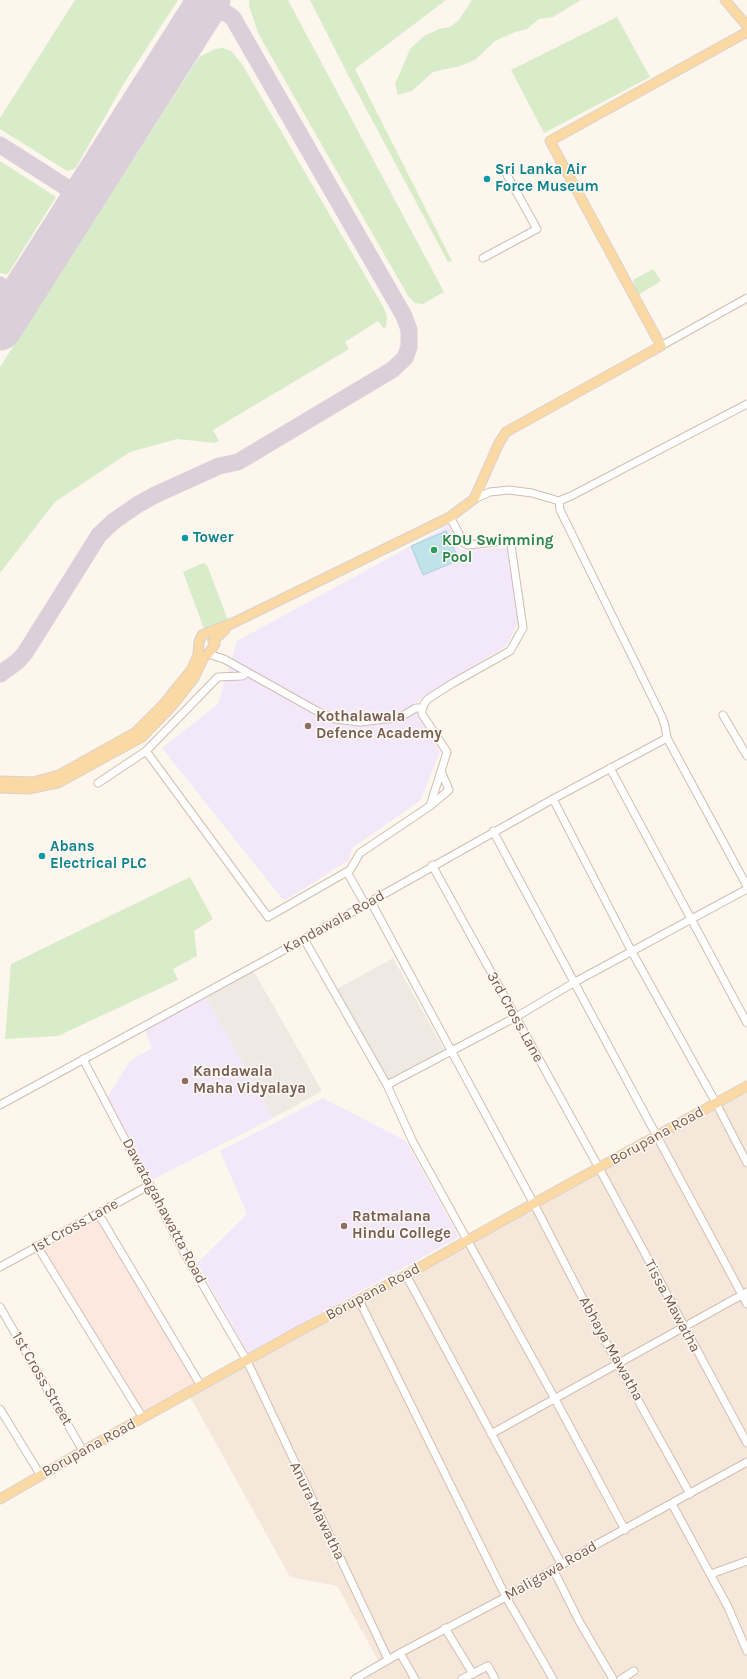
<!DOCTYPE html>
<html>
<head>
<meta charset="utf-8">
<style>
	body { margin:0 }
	canvas { display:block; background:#fdf6ec }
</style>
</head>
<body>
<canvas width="747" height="1679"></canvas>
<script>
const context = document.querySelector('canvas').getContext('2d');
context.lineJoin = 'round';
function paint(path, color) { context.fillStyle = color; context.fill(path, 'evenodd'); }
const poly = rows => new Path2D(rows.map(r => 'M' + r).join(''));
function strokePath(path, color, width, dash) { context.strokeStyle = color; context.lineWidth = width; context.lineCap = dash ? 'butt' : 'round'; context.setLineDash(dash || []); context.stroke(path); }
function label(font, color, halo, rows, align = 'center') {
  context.font = font + ' Karla,sans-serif'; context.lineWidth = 3; context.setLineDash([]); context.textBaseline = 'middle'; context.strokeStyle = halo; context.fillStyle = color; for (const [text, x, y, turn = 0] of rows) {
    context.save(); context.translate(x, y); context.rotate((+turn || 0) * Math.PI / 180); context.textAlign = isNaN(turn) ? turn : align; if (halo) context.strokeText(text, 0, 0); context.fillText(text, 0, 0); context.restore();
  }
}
paint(poly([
	[747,1087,747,1679,355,1679,380,1664,337,1586,290,1577,188,1393]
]), '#f5e8da');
paint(poly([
	[98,1213,201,1386,143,1418,37,1246]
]), '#fde8e0');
paint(poly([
	[393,958,446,1053,388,1084,335,990],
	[253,970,322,1091,273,1118,206,997]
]), '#efe9e4');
paint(poly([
	[449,525,460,550,507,548,519,622,506,646,413,704,440,752,420,801,352,848,349,860,284,901,162,748,218,704,237,641],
	[206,997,273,1118,148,1182,105,1101,130,1061,152,1048,145,1030],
	[323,1098,406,1141,459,1237,248,1353,197,1263,247,1214,220,1151]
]), '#f3e8fa');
paint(poly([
	[75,0,178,0,126,80,75,169,67,171,0,129,0,118],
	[249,0,288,0,444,292,423,304,415,303,408,296,259,35,249,6],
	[310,0,446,0,355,69,452,261,448,262,347,73],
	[472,0,581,0,553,17,539,19,527,29,515,32,495,41,475,60,460,66,433,72,412,91,398,95,395,84,410,49,424,36,439,29,450,27,459,20],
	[617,17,650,77,544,133,511,70],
	[223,48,231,51,242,64,384,308,387,317,386,327,383,328,378,321,345,342,349,349,213,430,219,441,215,443,177,439,130,452,55,502,0,573,0,367,199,57,215,49],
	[0,161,56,197,8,274,5,274,0,273],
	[653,269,661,281,638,295,633,280],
	[203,563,207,565,228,620,206,631,204,629,183,572],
	[190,877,213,919,194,931,197,956,173,969,178,980,58,1036,5,1039,11,964]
]), '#d8ecc9');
const water = poly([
	[446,531,459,560,423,575,411,546,446,531]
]);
paint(water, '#bfe3e8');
strokePath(water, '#a5d3da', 1);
strokePath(poly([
	[0,145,83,198],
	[0,285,20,297],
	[0,674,18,661,25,653,99,535,114,521,137,505,155,495,219,466,238,462,392,370,405,358,409,347,409,330,404,316,233,18,226,13,215,11,204,13,195,21]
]), '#dbcfda', 17);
strokePath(poly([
	[0,329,209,0]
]), '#dbcfda', 43);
const minor = poly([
	[483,258,537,229,507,175],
	[661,346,747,298],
	[474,499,490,492,509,490,532,493,559,501,571,496,747,404],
	[559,501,560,510,662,717,665,726,667,738,747,886],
	[208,654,224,659,315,710,335,719,360,722,394,718,404,715,416,708,422,708],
	[723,715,747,756],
	[146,751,268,917,350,870,360,853,430,806,447,752,422,714,422,710,424,704,428,699,453,683,510,651,523,628,511,545,508,542,505,541,468,545,464,543,450,517],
	[610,768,747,1023],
	[98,783,146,751,218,677,242,676,247,673],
	[553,799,632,952,716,1103,747,1163],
	[430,806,449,790,441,771],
	[493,831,747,1304],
	[432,865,599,1168,747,1443],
	[347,872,365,904],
	[371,902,534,1204,598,1328,690,1494],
	[304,939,387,1085,413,1142,555,1399,625,1530],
	[83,1059,186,1256,247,1361,388,1659],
	[387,1085,516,1017,575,982,747,889],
	[0,1105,304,939,553,799,667,738],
	[98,1213,201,1386],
	[37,1246,143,1418],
	[0,1267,150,1185],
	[406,1275,562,1565],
	[359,1300,506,1597,553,1679],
	[0,1307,83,1451],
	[0,1409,41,1476],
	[491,1434,747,1292],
	[672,1504,728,1607,747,1651],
	[553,1569,579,1621,613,1679],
	[711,1574,747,1561],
	[445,1628,473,1674],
	[400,1653,415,1679],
	[355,1679,400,1653,506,1597,599,1543,747,1462],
	[462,1679,488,1666,495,1679],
	[621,1679,634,1671]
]);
const major = poly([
	[725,0,747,26],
	[0,781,33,782,59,775,136,732,163,705,192,669,198,655,199,642,202,635,233,623,450,517,474,499,499,443,506,432,661,346,550,141,747,32],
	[0,788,28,789,58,783,142,737,171,707,194,678,204,657,208,654,215,644,213,641,225,630],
	[0,1499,83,1451,301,1330,406,1275,502,1221,747,1086]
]);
strokePath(minor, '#d1beb0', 9);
strokePath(major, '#dad1cd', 11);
strokePath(minor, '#fff', 7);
strokePath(major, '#fbd9a5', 9);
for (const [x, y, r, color] of [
	[487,179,4,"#0f9aa8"],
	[185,538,4,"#0f9aa8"],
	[434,550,4,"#2e9e5b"],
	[308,726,4,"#8d6e63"],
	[42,856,4,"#0f9aa8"],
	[185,1081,4,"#8d6e63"],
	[344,1226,4,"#8d6e63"]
]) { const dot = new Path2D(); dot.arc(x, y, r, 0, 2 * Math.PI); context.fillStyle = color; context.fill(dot); strokePath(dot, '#fffaf3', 1.5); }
label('bold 15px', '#0d838f', '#fffaf3', [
	["Sri Lanka Air",495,170],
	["Force Museum",495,187],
	["Tower",193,538],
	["Abans",50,847],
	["Electrical PLC",50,864]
], 'left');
label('bold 15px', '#27864d', '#fffaf3', [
	["KDU Swimming",442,541],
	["Pool",442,558]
], 'left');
label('bold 15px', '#785e54', '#fffaf3', [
	["Kothalawala",316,717],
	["Defence Academy",316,734],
	["Kandawala",193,1072],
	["Maha Vidyalaya",193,1089],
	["Ratmalana",352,1217],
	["Hindu College",352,1234]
], 'left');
label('15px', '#7a5c4d', '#fffaf3', [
	["Kandawala Road",334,922,-29],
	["3rd Cross Lane",515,1017,61],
	["Borupana Road",657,1136,-29],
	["Dawatagahawatta Road",164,1211,62],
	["1st Cross Lane",75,1226,-29],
	["Borupana Road",373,1292,-28],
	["Tissa Mawatha",672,1306,62],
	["Abhaya Mawatha",611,1349,61],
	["1st Cross Street",42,1379,60],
	["Borupana Road",89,1448,-29],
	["Anura Mawatha",317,1511,64],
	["Maligawa Road",551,1571,-30]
]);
</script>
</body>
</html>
